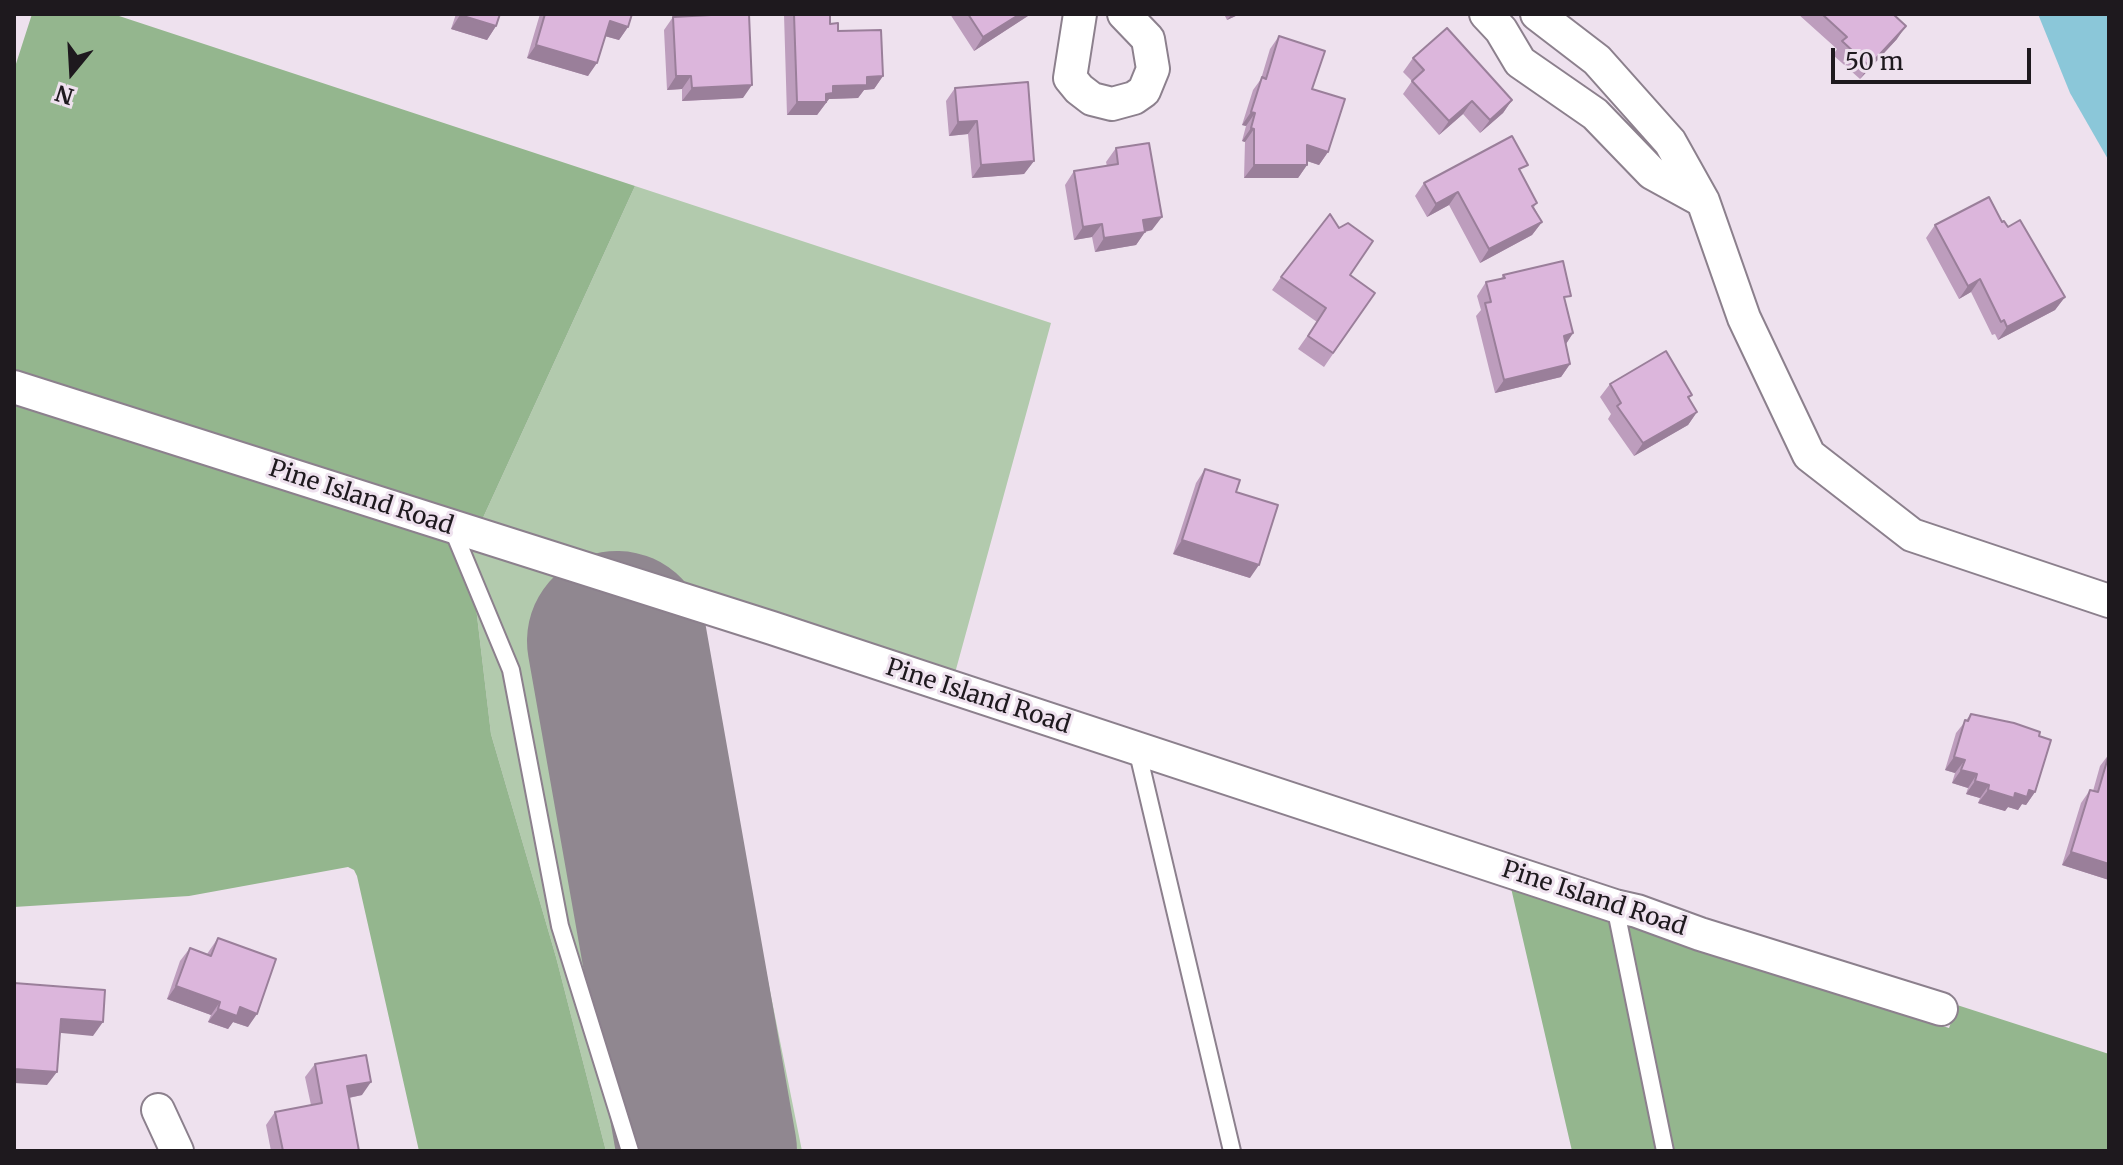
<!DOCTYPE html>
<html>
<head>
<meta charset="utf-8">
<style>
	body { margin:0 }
	#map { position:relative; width:2123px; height:1165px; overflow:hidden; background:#eee1ee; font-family:Merriweather,serif }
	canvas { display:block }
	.frame { position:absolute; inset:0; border:16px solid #1e191e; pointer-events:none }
	.north { position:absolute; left:32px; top:32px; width:80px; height:80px; -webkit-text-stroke:6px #eee1ee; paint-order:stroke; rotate:198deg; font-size:22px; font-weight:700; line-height:32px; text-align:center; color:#1e191e }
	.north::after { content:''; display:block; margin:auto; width:28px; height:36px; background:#1e191e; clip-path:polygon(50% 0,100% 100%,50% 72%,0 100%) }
	.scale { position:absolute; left:1831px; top:48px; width:200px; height:36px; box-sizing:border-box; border:4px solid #1e191e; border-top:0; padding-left:10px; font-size:24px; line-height:28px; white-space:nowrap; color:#1e191e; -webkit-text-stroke:6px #eee1ee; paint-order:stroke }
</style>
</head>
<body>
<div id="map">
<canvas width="2123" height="1165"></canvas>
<div class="frame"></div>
<div class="north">N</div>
<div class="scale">50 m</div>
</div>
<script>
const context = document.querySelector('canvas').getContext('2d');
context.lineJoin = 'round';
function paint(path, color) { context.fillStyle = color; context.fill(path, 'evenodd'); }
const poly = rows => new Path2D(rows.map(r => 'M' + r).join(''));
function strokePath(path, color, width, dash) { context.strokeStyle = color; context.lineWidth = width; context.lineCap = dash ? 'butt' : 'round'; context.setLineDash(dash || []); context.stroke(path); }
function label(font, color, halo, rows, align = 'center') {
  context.font = font + ' Merriweather,serif'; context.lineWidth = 6; context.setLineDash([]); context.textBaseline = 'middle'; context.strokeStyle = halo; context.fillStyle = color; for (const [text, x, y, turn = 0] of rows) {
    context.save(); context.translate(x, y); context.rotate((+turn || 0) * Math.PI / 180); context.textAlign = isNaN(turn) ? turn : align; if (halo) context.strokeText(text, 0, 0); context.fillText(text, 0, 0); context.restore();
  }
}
paint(poly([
	[635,186,1051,323,955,673,482,520],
	[469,548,696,621,802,1151,606,1151,556,957,491,734]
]), '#b2caad');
paint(poly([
	[32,14,113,14,635,186,482,520,14,371,14,70],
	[14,403,469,548,491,734,556,957,606,1151,419,1151,357,876,354,870,348,867,189,896,14,907],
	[1511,888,1632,926,1696,949,1949,1028,1957,1005,2109,1054,2109,1151,1572,1151]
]), '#94b68e');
paint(poly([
	[2038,14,2109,14,2109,161,2070,93]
]), '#8bc7d9');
strokePath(poly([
	[617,641,707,1151]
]), '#908790', 180);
const service = poly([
	[452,528,511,670,560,926,630,1151],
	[1137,749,1232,1151],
	[1615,906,1665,1151]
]);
const minor = poly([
	[1080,14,1070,78,1079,89,1092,99,1112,104,1134,98,1144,91,1153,69,1148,39,1124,14],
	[1486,14,1501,30,1520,62,1595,114,1652,173,1703,201],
	[1537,14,1597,60,1670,142,1703,201,1744,318,1809,455,1912,535,2109,601],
	[14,387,772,628,1615,906,1637,911,1700,934,1941,1009],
	[158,1110,177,1151]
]);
strokePath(service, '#8c808d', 20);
strokePath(minor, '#8c808d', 36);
strokePath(service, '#fff', 16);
strokePath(minor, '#fff', 32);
paint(poly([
	[456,14,500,14,496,26,487,40,451,29],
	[540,14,632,14,628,27,619,40,605,36,588,76,527,58],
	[704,14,749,14,743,98,682,101,682,89,667,90,664,30,673,17,703,16],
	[784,14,830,14,830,24,883,76,874,89,864,90,858,98,829,99,817,115,787,115],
	[950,14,1031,14,974,51],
	[1224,14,1240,14,1227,20],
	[1798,14,1893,14,1897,39,1860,79,1833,55,1837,49],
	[1279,36,1312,89,1328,152,1319,165,1307,161,1307,165,1298,178,1244,178,1245,142,1242,141,1246,126,1242,125,1253,90,1261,79,1270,49],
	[1413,58,1512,100,1503,113,1480,133,1463,114,1439,135,1403,94,1412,81,1403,72],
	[955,88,1034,161,1024,174,972,178,968,134,949,136,946,101],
	[1116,148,1152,230,1145,232,1136,245,1095,252,1092,237,1074,240,1065,185,1074,171,1107,166,1106,162],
	[1521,174,1537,203,1534,207,1542,222,1532,235,1480,263,1449,205,1427,217,1415,196,1424,183],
	[2002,222,2008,227,2065,297,2055,310,1998,340,1995,334,1992,335,1971,292,1959,299,1926,238,1935,225],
	[1350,275,1375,293,1324,367,1298,349,1317,322,1272,290,1281,277],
	[1503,275,1566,303,1573,333,1566,344,1570,364,1561,377,1495,393,1476,316,1481,310,1477,296,1486,282,1501,279],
	[1610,384,1689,399,1697,412,1688,425,1634,456,1608,419,1611,414,1600,397],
	[1205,469,1250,578,1173,554,1196,483],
	[1971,714,2039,736,2035,792,2026,805,2022,804,2018,810,2008,807,2005,811,1978,803,1980,798,1966,794,1968,788,1952,783,1955,773,1945,770,1956,733],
	[2109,754,2109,880,2062,865,2081,803,2090,790,2093,791,2100,766],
	[218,938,248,1027,233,1022,228,1029,208,1022,211,1015,167,999,180,961,190,948,207,954],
	[315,1064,362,1095,349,1098,359,1151,271,1151,266,1125,275,1112,311,1105,305,1077]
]), '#bd9dbd');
paint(poly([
	[1020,14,1031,14,974,51,983,37],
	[1232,14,1240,14,1227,20],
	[460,15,496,26,487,40,451,29],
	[610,21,628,27,619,40,601,35],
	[1906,26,1897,39,1860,79,1869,66],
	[536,45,597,63,588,76,527,58],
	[676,76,691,76,682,89,667,90],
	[883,76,874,89,864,90,858,98,829,99,817,115,787,115,797,102,833,86,867,77],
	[752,85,743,98,682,101,692,88],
	[1512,100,1503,113,1480,133,1490,120],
	[1472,101,1463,114,1439,135,1449,121],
	[1251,112,1255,113,1246,126,1242,125],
	[977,121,968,134,949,136,958,122],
	[1251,128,1254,129,1245,142,1242,141],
	[1307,145,1328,152,1319,165,1298,158],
	[1034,161,1024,174,972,178,981,165],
	[1254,165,1307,165,1298,178,1244,178],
	[1458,192,1449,205,1427,217,1436,204],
	[1162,217,1152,230,1134,234,1143,220],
	[1542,222,1532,235,1480,263,1489,249],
	[1102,224,1092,237,1074,240,1083,227],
	[1145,232,1136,245,1095,252,1104,238],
	[1980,279,1971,292,1959,299,1968,286],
	[2065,297,2055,310,1998,340,2007,327],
	[1573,333,1564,347,1564,336],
	[1570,364,1561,377,1495,393,1504,380],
	[1697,412,1688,425,1634,456,1643,443],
	[1182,540,1259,565,1250,578,1173,554],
	[1954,757,1965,760,1955,773,1945,770],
	[1961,770,1977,774,1968,788,1952,783],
	[1975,781,1989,785,1980,798,1966,794],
	[1988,790,2015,793,2029,790,2035,792,2026,805,2022,804,2018,810,2008,807,2005,811,1978,803],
	[2071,852,2109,864,2109,880,2062,865],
	[176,986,220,1002,211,1015,167,999],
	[240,1007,257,1014,248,1027,233,1022,228,1029,208,1022,218,1009],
	[61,1019,103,1022,93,1036,51,1032],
	[14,1069,57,1072,47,1085,14,1083],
	[371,1082,362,1095,338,1100,347,1086]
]), '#9a7f9a');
const building = poly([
	[461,14,500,14,496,26,460,15,461,14],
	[545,14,632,14,628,27,610,21,597,63,536,45,545,14],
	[711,14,749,14,752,85,692,88,691,76,676,76,673,17,711,15,711,14],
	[794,14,830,14,830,24,838,23,838,31,881,30,883,76,867,77,867,85,833,86,833,93,826,94,826,102,797,102,794,14],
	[968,14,1020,14,983,37,968,14],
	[1822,14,1893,14,1906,26,1869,66,1842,41,1847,37,1822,14],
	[1447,28,1512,100,1490,120,1472,101,1449,121,1412,81,1424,70,1413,58,1447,28],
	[1279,36,1325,51,1312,89,1345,99,1328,152,1307,145,1307,165,1254,165,1254,129,1251,128,1255,113,1251,112,1262,77,1266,79,1279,36],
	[1028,82,1034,161,981,165,977,121,958,122,955,88,1028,82],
	[1512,136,1528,165,1519,169,1537,203,1532,206,1542,222,1489,249,1458,192,1436,204,1424,183,1512,136],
	[1149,143,1162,217,1143,220,1145,232,1104,238,1102,224,1083,227,1074,171,1118,164,1116,148,1149,143],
	[1989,197,2002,222,2004,221,2008,227,2020,220,2065,297,2007,327,2004,320,2001,322,1980,279,1968,286,1935,225,1989,197],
	[1330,214,1339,228,1348,223,1373,241,1350,275,1375,293,1333,353,1308,336,1326,308,1281,277,1330,214],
	[1563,261,1571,296,1564,297,1573,333,1564,336,1570,364,1504,380,1485,303,1491,302,1486,282,1505,278,1503,275,1563,261],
	[1666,351,1692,395,1688,397,1697,412,1643,443,1617,406,1621,403,1610,384,1666,351],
	[1205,469,1240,480,1236,492,1278,505,1259,565,1182,540,1205,469],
	[1971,714,2014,723,2040,732,2039,736,2051,740,2035,792,2029,790,2027,797,2015,793,2014,798,1988,790,1989,785,1975,781,1977,774,1961,770,1965,760,1954,757,1965,720,1968,721,1971,714],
	[2109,754,2109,864,2071,852,2090,790,2098,792,2109,754],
	[218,938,276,959,257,1014,240,1007,237,1016,218,1009,220,1002,176,986,190,948,211,956,218,938],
	[14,983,105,990,103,1022,61,1019,57,1072,14,1069,14,983],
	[366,1055,371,1082,347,1086,359,1151,283,1151,275,1112,322,1103,315,1064,366,1055]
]);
paint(building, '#dcb6dc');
strokePath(building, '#9a7f9a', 2);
label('24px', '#1e191e', '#eee1ee', [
	["Pine Island Road",361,498,18],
	["Pine Island Road",978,697,18],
	["Pine Island Road",1594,899,18]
]);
</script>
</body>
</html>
